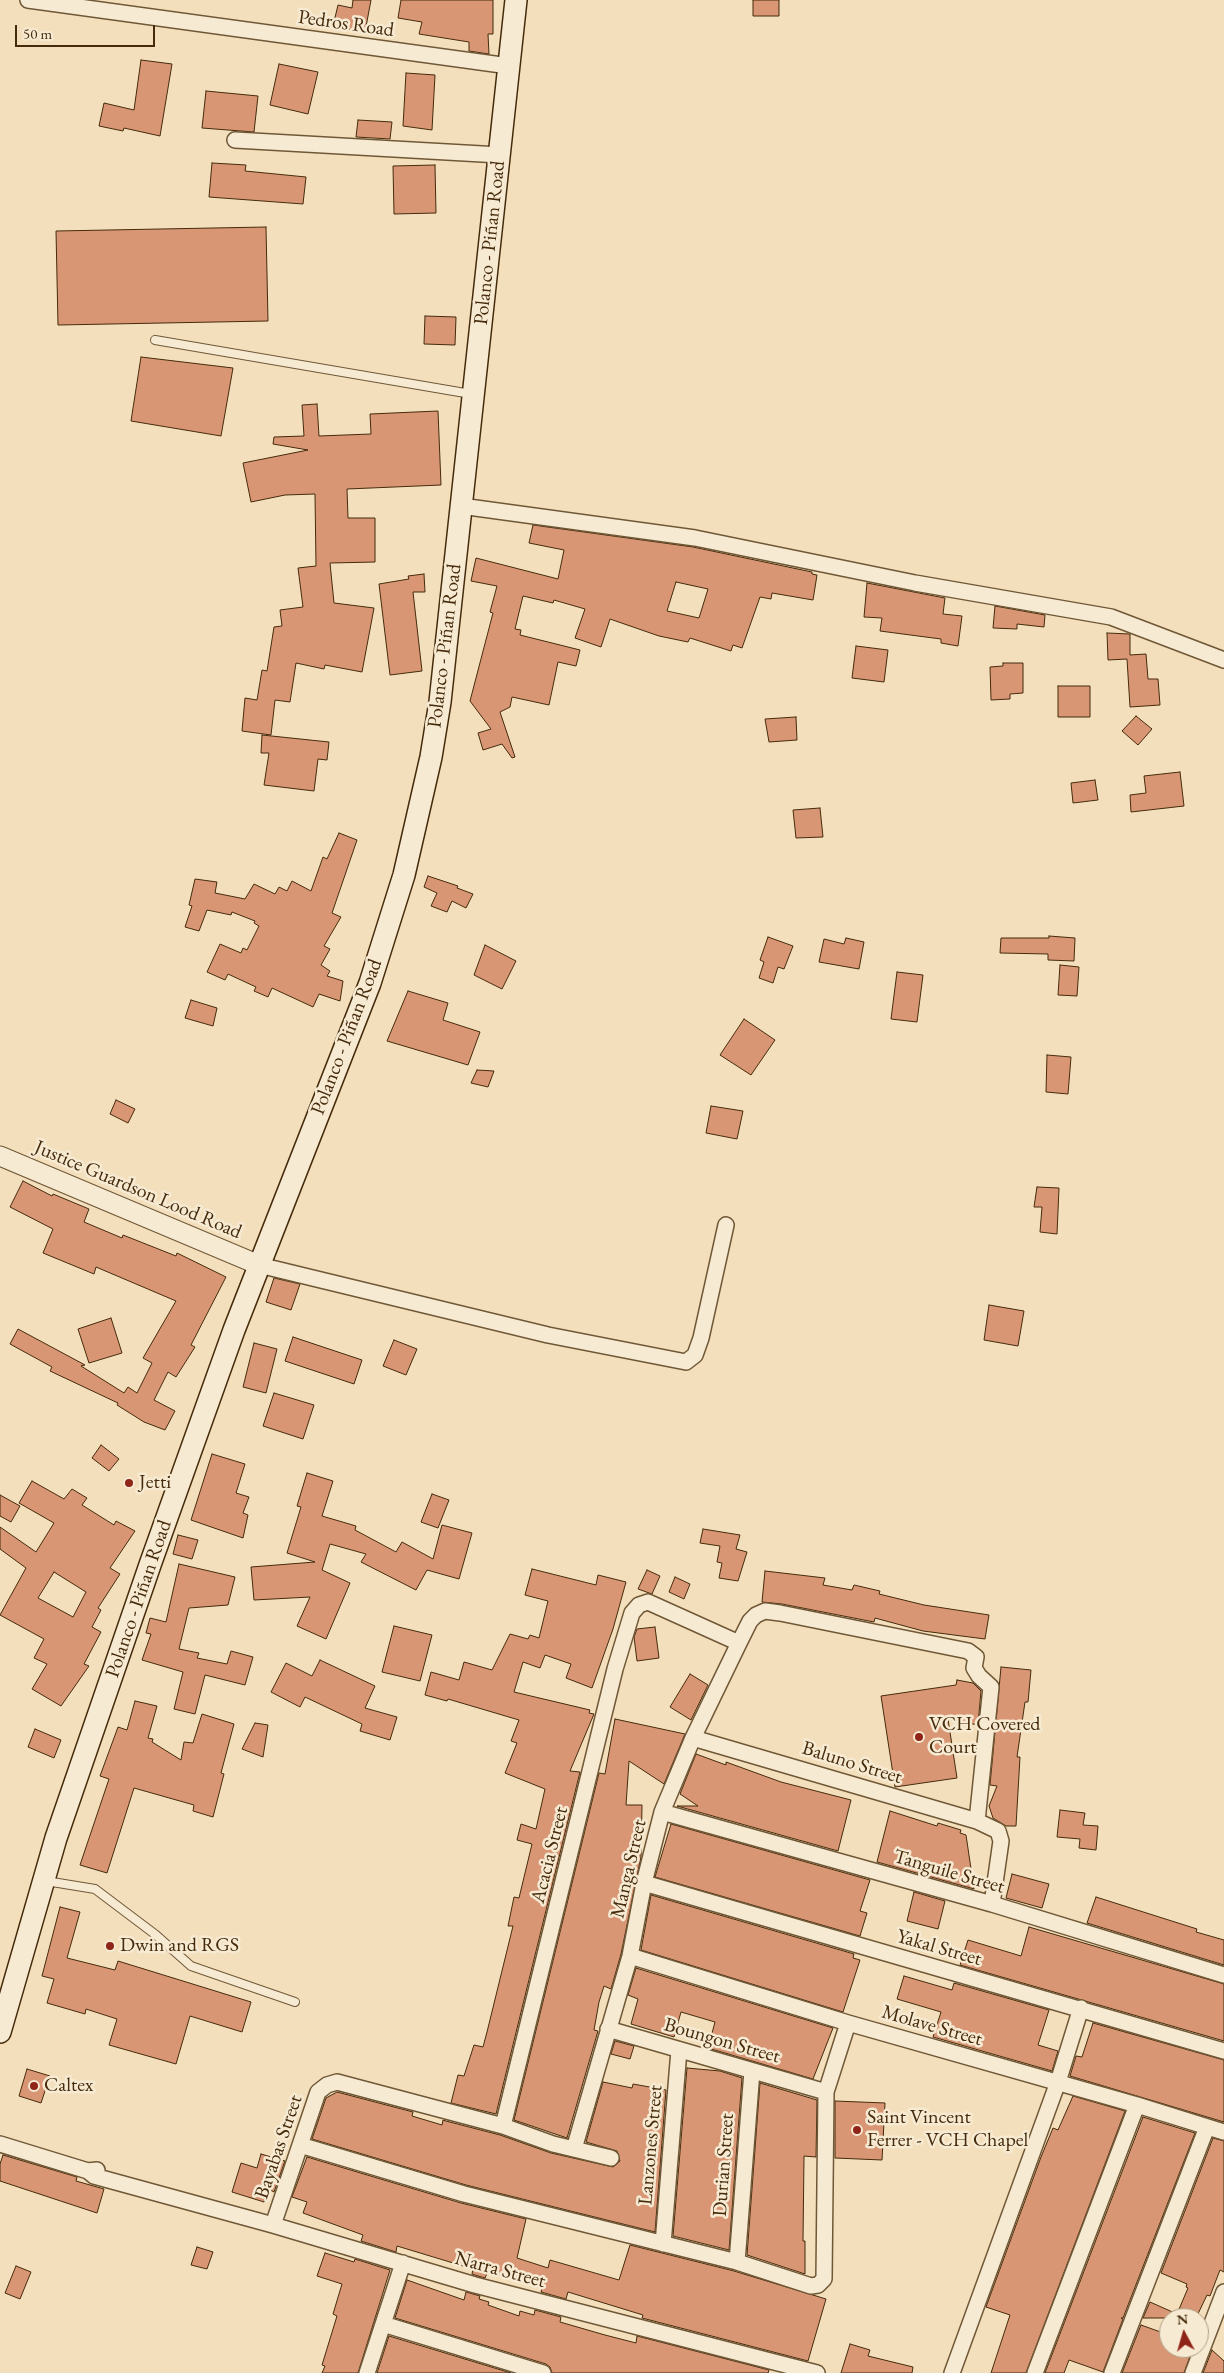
<!DOCTYPE html>
<html>
<head>
<meta charset="utf-8">
<style>
	body { margin:0 }
	#map { position:relative; width:1224px; height:2373px; overflow:hidden; background:#f3dfbc; font-family:"EB Garamond",serif }
	canvas { display:block }
	.north { position:absolute; left:1159px; top:2308px; width:50px; height:50px; box-sizing:border-box; background:#f7ead3; border:1px solid #b09e83; border-radius:50%; rotate:354deg; font-size:14px; font-weight:700; line-height:20px; text-align:center; color:#452b0b }
	.north::after { content:''; display:block; margin:auto; width:18px; height:22px; background:#8f2418; clip-path:polygon(50% 0,100% 100%,50% 72%,0 100%) }
	.scale { position:absolute; left:15px; top:25px; width:140px; height:22px; box-sizing:border-box; border:2px solid #452b0b; border-top:0; padding-left:6px; font-size:15px; line-height:18px; white-space:nowrap; color:#452b0b; -webkit-text-stroke:4px #f7ead3; paint-order:stroke }
</style>
</head>
<body>
<div id="map">
<canvas width="1224" height="2373"></canvas>
<div class="north">N</div>
<div class="scale">50 m</div>
</div>
<script>
const context = document.querySelector('canvas').getContext('2d');
context.lineJoin = 'round';
function paint(path, color) { context.fillStyle = color; context.fill(path, 'evenodd'); }
const poly = rows => new Path2D(rows.map(r => 'M' + r).join(''));
function strokePath(path, color, width, dash) { context.strokeStyle = color; context.lineWidth = width; context.lineCap = dash ? 'butt' : 'round'; context.setLineDash(dash || []); context.stroke(path); }
function label(font, color, halo, rows, align = 'center') {
  context.font = font + ' "EB Garamond",serif'; context.lineWidth = 5; context.setLineDash([]); context.textBaseline = 'middle'; context.strokeStyle = halo; context.fillStyle = color; for (const [text, x, y, turn = 0] of rows) {
    context.save(); context.translate(x, y); context.rotate((+turn || 0) * Math.PI / 180); context.textAlign = isNaN(turn) ? turn : align; if (halo) context.strokeText(text, 0, 0); context.fillText(text, 0, 0); context.restore();
  }
}
const building = poly([
	[353,0,371,0,365,32,333,26,338,5,352,8,353,0],
	[401,0,493,0,493,34,488,34,489,54,469,51,469,42,419,34,422,22,398,18,401,0],
	[753,0,779,0,779,16,753,16,753,0],
	[141,60,172,64,160,136,124,128,123,131,99,126,104,103,134,110,141,60],
	[279,64,318,72,308,114,270,105,279,64],
	[406,73,435,75,432,130,403,126,406,73],
	[206,91,258,96,254,132,202,128,206,91],
	[358,120,392,122,390,139,356,137,358,120],
	[212,163,246,165,245,171,306,177,303,204,209,197,212,163],
	[435,165,436,213,394,214,393,166,435,165],
	[266,227,268,321,58,325,56,231,266,227],
	[425,316,456,317,455,345,424,344,425,316],
	[141,357,233,368,221,436,131,421,141,357],
	[317,404,319,436,371,434,370,414,438,411,441,485,347,489,348,518,375,518,375,562,330,563,334,603,374,608,362,672,325,665,324,669,296,663,290,702,275,700,271,735,242,731,245,698,257,700,262,670,267,671,274,627,282,626,280,610,303,607,298,568,316,566,315,494,285,495,251,502,243,463,308,450,273,444,274,437,304,436,302,405,317,404],
	[533,525,693,547,812,572,812,574,817,575,813,600,772,593,771,599,760,597,742,648,733,645,731,651,690,638,688,642,659,636,610,619,601,647,575,638,585,609,554,600,553,603,523,596,515,629,521,630,520,635,580,650,576,666,558,662,549,705,512,697,510,707,500,712,515,757,512,758,502,744,483,750,478,733,491,729,470,701,493,613,490,612,497,586,471,581,476,558,558,579,564,550,529,543,533,525],
	[676,582,708,589,699,618,667,611,676,582],
	[424,574,425,592,413,592,422,671,390,675,379,584,409,579,408,576,424,574],
	[867,583,945,598,943,614,962,616,958,646,941,643,941,639,880,631,882,618,864,617,867,583],
	[995,606,1045,615,1044,627,1017,624,1017,629,993,628,995,606],
	[1107,633,1130,634,1130,655,1146,654,1148,679,1158,679,1160,705,1130,707,1127,659,1108,660,1107,633],
	[856,646,888,650,884,682,852,678,856,646],
	[1003,663,1023,663,1023,693,1010,694,1010,699,991,700,990,667,1003,666,1003,663],
	[1058,686,1090,686,1090,717,1058,717,1058,686],
	[1136,716,1152,729,1138,745,1122,731,1136,716],
	[796,717,797,740,769,742,765,719,796,717],
	[262,735,329,742,327,760,318,759,314,791,264,785,269,753,261,753,262,735],
	[1180,772,1184,806,1131,812,1130,795,1146,793,1144,776,1180,772],
	[1095,780,1098,800,1073,803,1071,783,1095,780],
	[820,808,823,837,796,838,793,810,820,808],
	[339,833,357,840,332,913,341,917,324,946,330,949,321,965,330,971,327,976,343,981,340,1001,319,994,313,1007,272,988,268,997,254,991,256,987,228,974,225,980,207,972,220,944,241,953,243,948,247,950,259,926,254,923,255,921,232,912,231,915,207,910,199,931,185,927,192,906,189,905,195,879,217,882,215,893,245,899,254,884,275,894,279,887,287,891,292,881,311,891,323,857,327,859,339,833],
	[428,876,458,886,457,888,473,894,466,908,452,901,447,912,431,906,437,893,424,887,428,876],
	[1049,936,1075,938,1074,961,1048,960,1048,954,1000,953,1001,938,1049,938,1049,936],
	[768,937,793,946,784,969,778,967,773,983,759,978,764,962,760,960,768,937],
	[846,938,864,942,859,969,819,962,824,939,844,944,846,938],
	[485,945,516,961,502,989,474,975,485,945],
	[1060,965,1079,967,1077,996,1058,995,1060,965],
	[897,972,923,975,917,1022,891,1019,897,972],
	[408,991,448,1003,443,1020,480,1032,468,1065,387,1041,408,991],
	[191,1000,217,1008,213,1026,185,1018,191,1000],
	[744,1019,775,1040,751,1075,720,1055,744,1019],
	[1047,1055,1071,1057,1068,1094,1046,1092,1047,1055],
	[477,1070,494,1071,488,1087,471,1083,477,1070],
	[116,1100,135,1109,128,1123,110,1114,116,1100],
	[711,1106,743,1111,737,1139,706,1133,711,1106],
	[23,1181,52,1196,53,1194,89,1209,84,1222,122,1238,123,1235,176,1256,177,1253,226,1277,191,1345,195,1347,176,1377,168,1372,154,1400,175,1411,165,1430,144,1422,117,1405,118,1403,50,1371,52,1367,10,1344,18,1329,85,1365,81,1366,124,1393,128,1387,137,1393,152,1363,143,1358,176,1301,96,1267,94,1274,43,1253,53,1229,10,1207,23,1181],
	[1037,1187,1059,1188,1057,1234,1040,1232,1042,1207,1034,1207,1037,1187],
	[274,1278,300,1284,291,1310,266,1302,274,1278],
	[989,1305,1024,1311,1018,1346,984,1340,989,1305],
	[111,1318,122,1353,89,1363,78,1329,111,1318],
	[293,1337,362,1360,354,1384,285,1361,293,1337],
	[394,1340,417,1349,406,1375,383,1366,394,1340],
	[254,1343,277,1349,266,1393,243,1387,254,1343],
	[274,1393,314,1405,303,1439,263,1426,274,1393],
	[101,1445,119,1459,109,1471,92,1458,101,1445],
	[212,1454,245,1464,236,1493,249,1497,243,1513,248,1515,243,1538,191,1520,212,1454],
	[307,1473,333,1481,322,1516,356,1526,355,1530,396,1552,402,1542,433,1559,442,1525,472,1533,459,1579,427,1570,416,1590,361,1562,366,1554,330,1544,322,1570,350,1583,326,1639,297,1626,310,1597,254,1600,251,1567,315,1562,287,1553,301,1507,297,1506,307,1473],
	[32,1481,64,1499,72,1489,87,1498,82,1505,114,1525,116,1521,135,1531,110,1568,120,1574,98,1608,101,1610,92,1627,101,1632,84,1664,89,1666,61,1706,32,1689,47,1664,34,1658,44,1639,0,1615,26,1568,0,1549,0,1527,36,1552,54,1523,19,1503,32,1481],
	[54,1572,86,1592,73,1617,38,1598,54,1572],
	[432,1494,449,1500,438,1528,421,1522,432,1494],
	[0,1495,20,1506,11,1522,0,1516,0,1495],
	[703,1529,740,1535,736,1549,747,1552,738,1581,719,1578,722,1563,717,1562,720,1546,700,1543,703,1529],
	[178,1535,198,1540,192,1559,173,1554,178,1535],
	[179,1564,235,1577,228,1605,189,1608,179,1649,199,1653,197,1658,227,1664,231,1651,253,1657,245,1685,205,1675,195,1714,174,1709,183,1672,142,1660,151,1634,146,1633,150,1618,166,1622,179,1564],
	[532,1569,596,1585,598,1575,626,1582,613,1629,592,1688,566,1678,571,1664,545,1655,540,1668,523,1662,514,1692,590,1710,589,1713,594,1714,570,1771,580,1772,496,2114,451,2103,458,2075,464,2076,474,2045,483,2047,487,2032,513,1926,508,1926,514,1897,519,1898,532,1844,517,1840,521,1824,536,1829,545,1789,505,1773,517,1743,511,1741,519,1720,448,1699,447,1701,425,1695,431,1672,459,1680,464,1662,492,1670,510,1634,528,1639,530,1635,539,1638,548,1601,525,1595,532,1569],
	[647,1570,660,1576,652,1594,638,1589,647,1570],
	[765,1571,825,1578,823,1585,852,1590,854,1585,880,1591,879,1594,924,1605,989,1615,985,1639,923,1631,875,1618,874,1622,782,1604,762,1602,765,1571],
	[675,1577,690,1584,684,1599,669,1592,675,1577],
	[394,1626,432,1635,420,1681,382,1672,394,1626],
	[655,1627,659,1658,637,1661,634,1637,637,1629,655,1627],
	[320,1660,375,1686,365,1708,397,1717,390,1740,360,1731,362,1724,305,1697,300,1707,271,1692,286,1663,312,1676,320,1660],
	[1001,1667,1031,1670,1028,1702,1025,1702,1017,1757,1020,1757,1016,1826,1006,1826,993,1818,989,1806,997,1786,990,1785,1001,1667],
	[690,1674,708,1685,691,1720,670,1707,690,1674],
	[957,1680,973,1683,981,1691,978,1725,948,1719,957,1778,895,1787,881,1696,956,1685,957,1680],
	[135,1701,157,1706,148,1738,153,1739,152,1742,181,1760,184,1742,193,1743,202,1714,234,1724,221,1773,224,1774,213,1817,193,1811,194,1805,134,1788,107,1873,80,1865,109,1779,100,1776,118,1727,127,1730,135,1701],
	[615,1719,685,1734,664,1784,629,1761,626,1805,642,1805,641,1857,621,1954,611,1989,604,1986,599,2002,594,2030,598,2031,567,2138,514,2120,599,1773,605,1774,615,1719],
	[255,1723,268,1725,263,1757,242,1749,255,1723],
	[35,1729,61,1740,54,1758,28,1747,35,1729],
	[696,1754,726,1765,726,1762,781,1782,851,1800,838,1851,677,1806,698,1806,680,1794,696,1754],
	[1060,1810,1085,1813,1083,1825,1098,1826,1096,1850,1079,1848,1080,1839,1057,1837,1060,1810],
	[890,1811,937,1826,938,1823,961,1830,960,1833,966,1835,974,1889,877,1862,890,1811],
	[671,1824,870,1880,860,1911,867,1913,860,1936,655,1877,671,1824],
	[1012,1874,1049,1884,1042,1908,1006,1898,1012,1874],
	[914,1892,945,1901,938,1929,907,1921,914,1892],
	[651,1895,854,1954,853,1958,860,1960,843,2012,641,1950,651,1895],
	[1096,1897,1197,1929,1196,1932,1224,1940,1224,1965,1087,1923,1096,1897],
	[60,1907,80,1912,67,1958,115,1970,118,1961,251,2002,242,2032,190,2016,176,2064,109,2045,117,2019,86,2009,85,2014,47,2003,54,1979,42,1976,60,1907],
	[1029,1927,1224,1984,1224,2041,960,1965,968,1940,1021,1956,1029,1927],
	[636,1968,833,2028,813,2079,708,2048,715,2022,681,2012,674,2037,631,2024,638,1999,628,1995,636,1968],
	[904,1976,952,1990,954,1983,1049,2010,1038,2045,1058,2051,1052,2071,933,2037,941,2012,897,1999,904,1976],
	[1093,2023,1224,2060,1224,2122,1070,2076,1076,2056,1082,2057,1093,2023],
	[615,2041,634,2046,630,2059,611,2054,615,2041],
	[687,2068,720,2071,742,2078,729,2250,673,2236,687,2068],
	[27,2069,50,2076,41,2103,19,2096,27,2069],
	[603,2082,632,2088,633,2084,666,2090,655,2232,466,2185,312,2139,326,2098,337,2092,413,2112,412,2116,442,2125,443,2120,446,2121,500,2135,551,2153,613,2167,620,2161,617,2151,586,2142,603,2082],
	[760,2083,817,2100,816,2157,804,2156,803,2241,805,2241,805,2274,747,2255,760,2083],
	[1073,2096,1125,2111,1026,2373,991,2373,1010,2315,986,2307,1041,2157,1053,2128,1058,2130,1073,2096],
	[835,2101,885,2103,882,2160,835,2158,835,2101],
	[1143,2117,1195,2133,1123,2318,1121,2318,1123,2319,1103,2372,1069,2360,1064,2373,1045,2373,1143,2117],
	[1213,2138,1224,2141,1224,2272,1220,2270,1210,2296,1207,2295,1196,2318,1143,2318,1150,2302,1177,2314,1188,2288,1186,2287,1187,2284,1161,2273,1213,2138],
	[261,2154,285,2161,274,2192,268,2189,264,2202,232,2192,241,2163,257,2168,261,2154],
	[3,2155,77,2177,76,2181,104,2189,97,2213,0,2181,0,2164,3,2155],
	[307,2157,461,2203,526,2219,517,2258,548,2268,550,2260,619,2280,630,2245,734,2271,826,2299,808,2361,642,2318,643,2315,568,2292,566,2299,541,2292,542,2288,488,2271,485,2278,478,2276,472,2274,473,2269,397,2246,396,2252,361,2241,363,2235,303,2213,307,2202,292,2197,307,2157],
	[197,2247,213,2252,207,2269,191,2265,197,2247],
	[325,2253,354,2262,355,2259,390,2270,358,2373,322,2373,325,2366,322,2365,337,2316,333,2314,342,2284,317,2276,325,2253],
	[16,2266,31,2272,20,2299,5,2293,16,2266],
	[407,2280,464,2300,466,2292,480,2296,479,2299,489,2302,488,2305,519,2316,520,2311,534,2315,535,2310,561,2317,560,2322,605,2335,636,2343,637,2336,769,2370,768,2373,552,2373,550,2367,546,2364,395,2318,407,2280],
	[1141,2325,1169,2335,1169,2348,1193,2348,1184,2373,1122,2373,1141,2325],
	[389,2336,511,2373,377,2373,389,2336],
	[850,2344,870,2350,868,2356,913,2367,912,2373,841,2373,850,2344],
	[1212,2350,1224,2361,1224,2373,1203,2373,1212,2350]
]);
paint(building, '#d89675');
strokePath(building, '#452b0b', 1);
const service = poly([
	[155,340,471,394],
	[46,1881,95,1889,156,1935,191,1966,295,2002]
]);
const minor = poly([
	[28,0,509,66],
	[235,140,500,155],
	[461,506,695,538,915,583,1111,617,1224,660],
	[259,1265,548,1335,686,1362,695,1355,701,1338,726,1225],
	[693,1738,977,1821,998,1831,1001,1841,992,1904],
	[662,1812,992,1904,1224,1975],
	[644,1883,1224,2051],
	[630,1956,848,2023,1137,2105,1224,2132],
	[608,2029,826,2092],
	[503,2126,615,1669,632,1613,639,1605,648,1602,739,1643],
	[0,2144,88,2171,97,2170],
	[300,2145,464,2194,737,2262,811,2286,818,2285,824,2279,826,2092,848,2023],
	[574,2149,630,1956,644,1883,662,1812,693,1738,739,1643,750,1621,756,1615,765,1611,780,1613,968,1651,976,1657,974,1668,979,1676,991,1687,977,1821],
	[88,2171,94,2176,273,2225,475,2285,817,2373],
	[273,2225,318,2092,327,2085,337,2082,503,2126,553,2144,611,2158],
	[663,2244,679,2050],
	[737,2262,752,2071],
	[383,2324,543,2373],
	[367,2373,403,2263],
	[952,2373,1058,2082,1081,2008],
	[1035,2373,1137,2105],
	[1112,2373,1207,2127],
	[1193,2373,1224,2292]
]);
const tertiary = poly([
	[0,1156,259,1265]
]);
const secondary = poly([
	[0,2032,56,1838,151,1562,234,1330,370,983,404,875,431,757,440,702,516,0]
]);
strokePath(service, '#705837', 10);
strokePath(minor, '#705837', 18);
strokePath(tertiary, '#705837', 21);
strokePath(secondary, '#452b0b', 24);
strokePath(service, '#f7ead3', 8);
strokePath(minor, '#f7ead3', 15);
strokePath(tertiary, '#f7ead3', 19);
strokePath(secondary, '#f7ead3', 21);
for (const [x, y, r, color] of [
	[129,1483,5,"#8f2418"],
	[919,1737,5,"#8f2418"],
	[110,1946,5,"#8f2418"],
	[34,2086,5,"#8f2418"],
	[857,2130,5,"#8f2418"]
]) { const dot = new Path2D(); dot.arc(x, y, r, 0, 2 * Math.PI); context.fillStyle = color; context.fill(dot); strokePath(dot, '#f7ead3', 2); }
label('20px', '#452b0b', '#f7ead3', [
	["Pedros Road",346,24,8],
	["Polanco - Piñan Road",490,243,-84],
	["Polanco - Piñan Road",445,646,-83],
	["Polanco - Piñan Road",347,1037,-69],
	["Justice Guardson Lood Road",138,1190,23],
	["Polanco - Piñan Road",139,1599,-71],
	["Baluno Street",852,1763,17],
	["Acacia Street",550,1855,-76],
	["Manga Street",629,1869,-77],
	["Tanguile Street",949,1872,16],
	["Yakal Street",939,1948,16],
	["Molave Street",932,2026,16],
	["Boungon Street",722,2041,16],
	["Lanzones Street",651,2145,-85],
	["Bayabas Street",279,2147,-71],
	["Durian Street",724,2165,-86],
	["Narra Street",500,2270,15]
]);
label('20px', '#452b0b', '#f7ead3', [
	["Jetti",139,1483],
	["VCH Covered",929,1725],
	["Court",929,1748],
	["Dwin and RGS",120,1946],
	["Caltex",44,2086],
	["Saint Vincent",867,2118],
	["Ferrer - VCH Chapel",867,2141]
], 'left');
</script>
</body>
</html>
